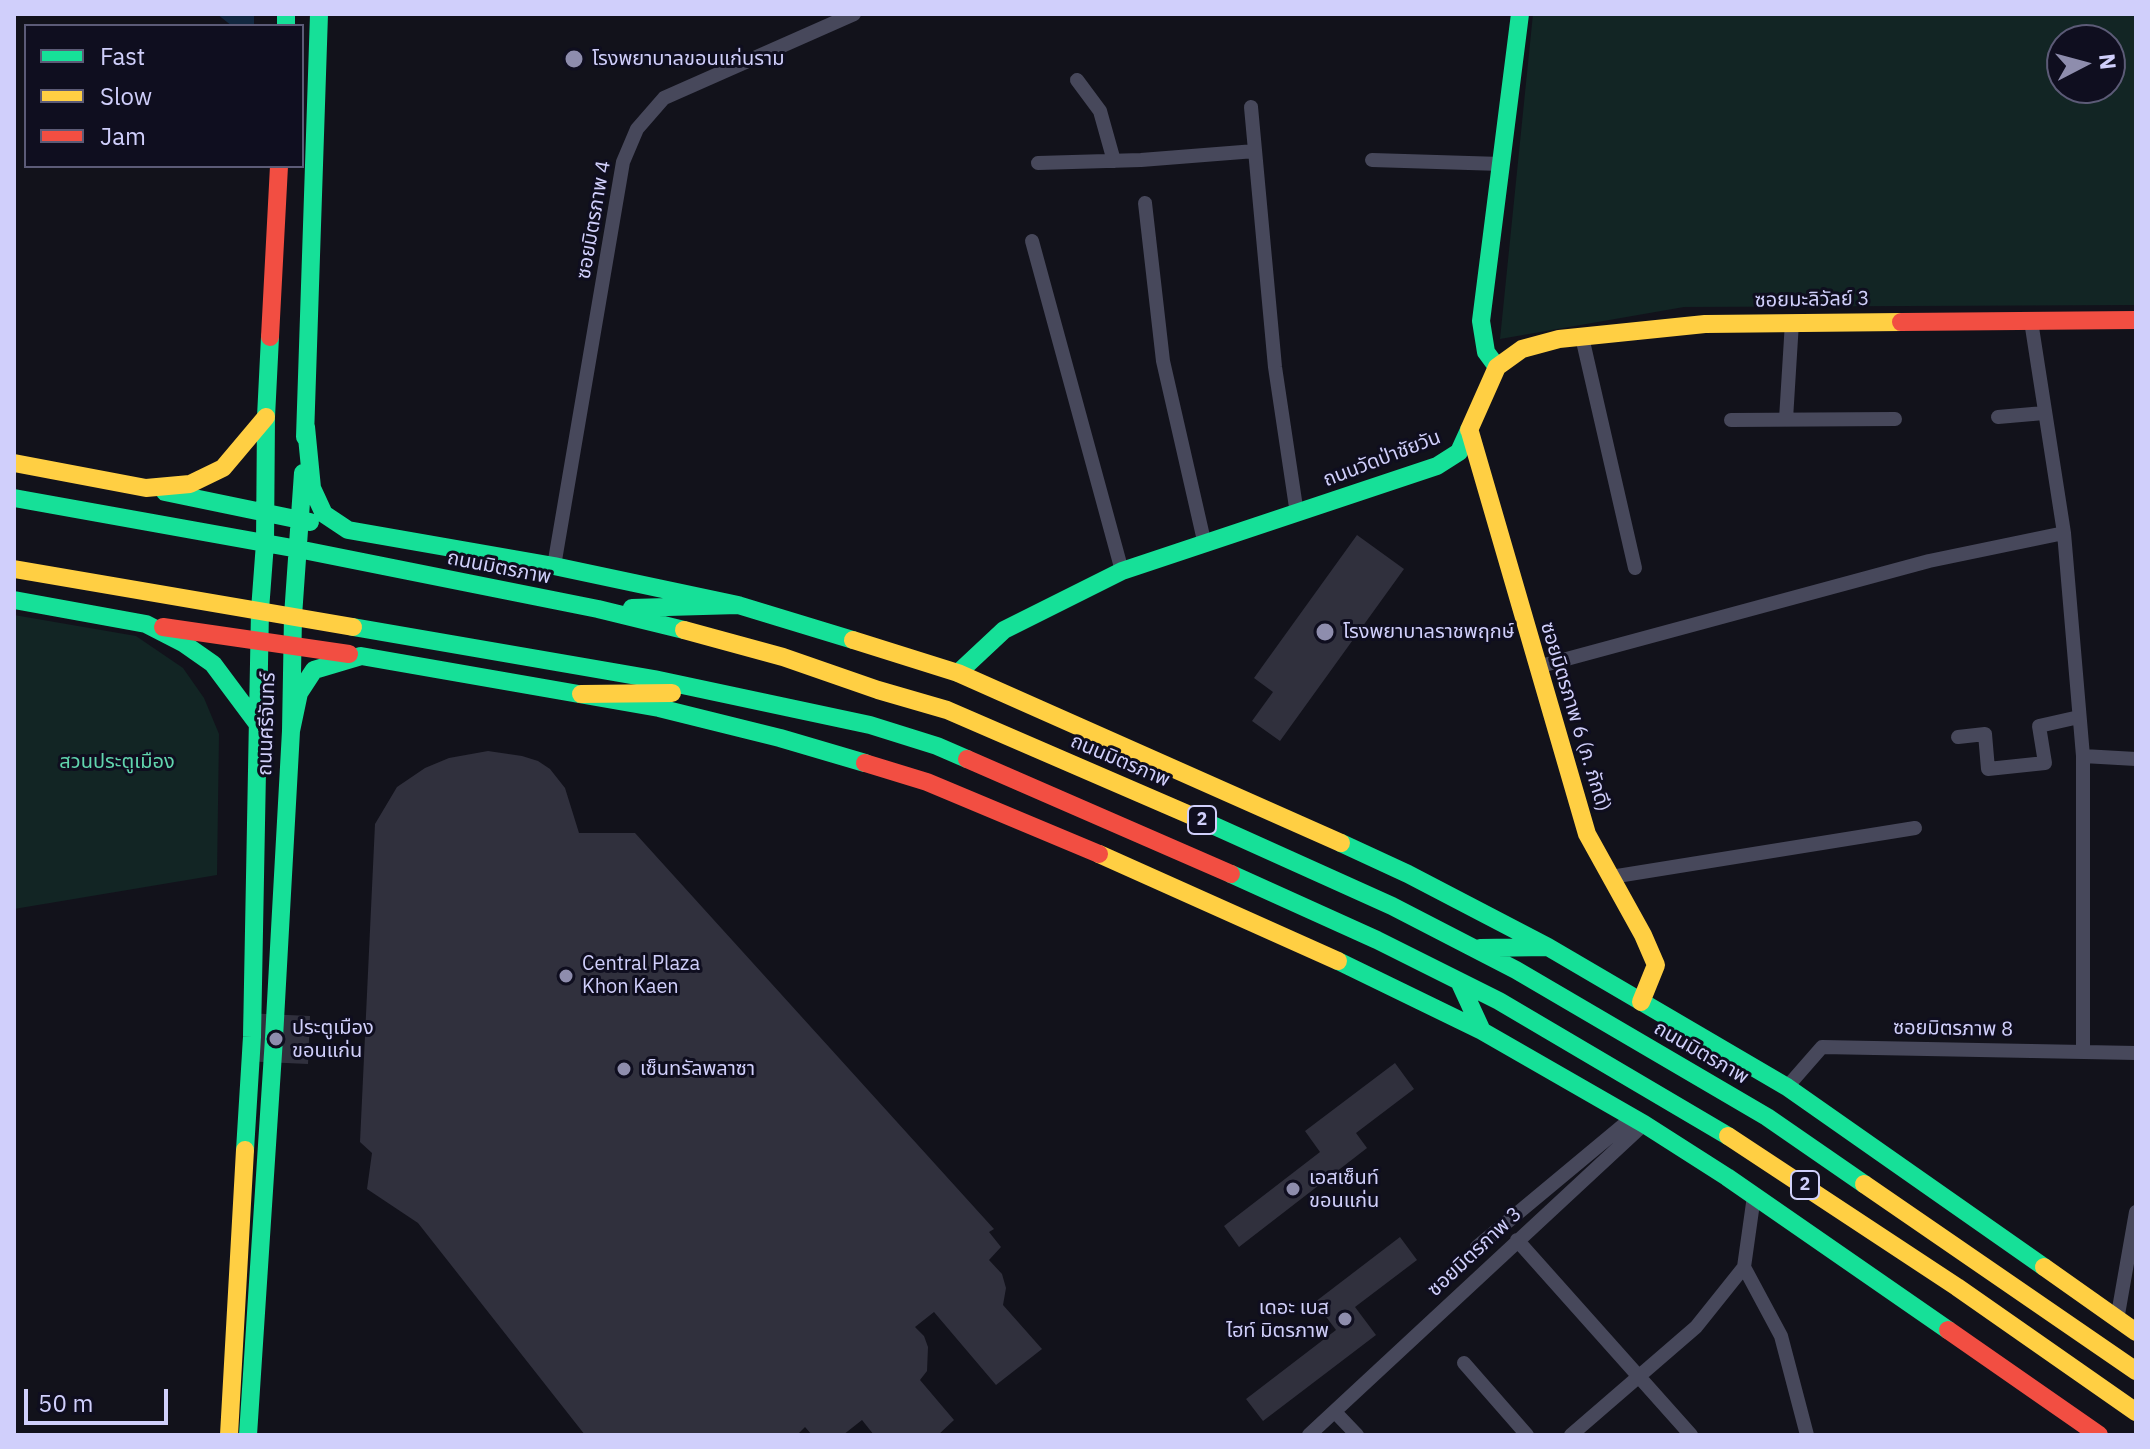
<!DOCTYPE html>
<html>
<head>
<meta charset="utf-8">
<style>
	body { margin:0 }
	#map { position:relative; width:2150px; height:1449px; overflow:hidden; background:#12121b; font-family:"IBM Plex Sans",sans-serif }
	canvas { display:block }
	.frame { position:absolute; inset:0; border:16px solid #d0cffb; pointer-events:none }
	.legend { position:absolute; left:24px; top:24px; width:280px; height:144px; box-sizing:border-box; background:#0f0e1f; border:2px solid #5c5b77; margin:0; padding:10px 14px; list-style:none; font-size:24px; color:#d0cffb }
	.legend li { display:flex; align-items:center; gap:16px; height:40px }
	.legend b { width:40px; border:2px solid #5c5b77 }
	.north { position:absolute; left:2046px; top:24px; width:80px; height:80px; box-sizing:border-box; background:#0f0e1f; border:2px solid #5c5b77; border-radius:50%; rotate:84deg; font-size:22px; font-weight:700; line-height:32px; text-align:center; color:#d0cffb }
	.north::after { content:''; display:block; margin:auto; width:28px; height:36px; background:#8e8dad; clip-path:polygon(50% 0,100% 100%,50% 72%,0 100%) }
	.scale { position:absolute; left:24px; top:1389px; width:144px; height:36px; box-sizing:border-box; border:4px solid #d0cffb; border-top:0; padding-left:10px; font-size:24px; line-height:28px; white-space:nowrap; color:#d0cffb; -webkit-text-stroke:6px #0f0e1f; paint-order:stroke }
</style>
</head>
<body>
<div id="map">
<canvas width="2150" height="1449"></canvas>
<div class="frame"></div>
<ul class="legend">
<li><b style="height:10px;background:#16e098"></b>Fast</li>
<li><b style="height:10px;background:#ffcf43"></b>Slow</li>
<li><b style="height:10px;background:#f24e42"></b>Jam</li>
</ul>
<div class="north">N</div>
<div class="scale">50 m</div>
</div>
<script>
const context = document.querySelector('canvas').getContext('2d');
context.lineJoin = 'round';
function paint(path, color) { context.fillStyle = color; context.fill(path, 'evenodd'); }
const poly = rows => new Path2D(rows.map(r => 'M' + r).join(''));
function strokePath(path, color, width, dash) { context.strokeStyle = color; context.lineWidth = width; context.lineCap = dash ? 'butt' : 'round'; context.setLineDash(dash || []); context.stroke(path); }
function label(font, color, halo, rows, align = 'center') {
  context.font = font + ' "IBM Plex Sans","Noto Sans Thai",sans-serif'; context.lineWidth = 6; context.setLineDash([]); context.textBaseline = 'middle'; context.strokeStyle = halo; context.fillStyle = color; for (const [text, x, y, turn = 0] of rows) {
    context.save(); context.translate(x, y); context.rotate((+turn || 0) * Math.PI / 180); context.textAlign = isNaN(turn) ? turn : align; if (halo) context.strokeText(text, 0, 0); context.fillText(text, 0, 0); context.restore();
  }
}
paint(poly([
	[1533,14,2136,14,2136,305,1684,307,1500,339],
	[2062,40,2110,40,2110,88,2062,88],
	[14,615,136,636,183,668,204,698,219,734,217,875,14,909]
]), '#122524');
paint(poly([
	[217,14,254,14,254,26,232,26]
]), '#122840');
paint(poly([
	[1357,535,1404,569,1280,741,1252,721,1273,692,1254,678],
	[488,751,522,756,538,761,550,769,565,788,579,833,635,833,994,1229,989,1232,1001,1247,989,1260,1002,1274,1006,1288,1003,1305,1042,1349,996,1385,934,1312,915,1327,924,1336,928,1347,927,1371,920,1380,954,1420,938,1435,874,1435,862,1420,843,1435,812,1435,805,1427,797,1435,585,1435,418,1223,367,1189,372,1153,360,1142,375,824,397,787,425,768,449,758],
	[244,1013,310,1016,308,1064,242,1061],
	[1395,1063,1414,1089,1356,1133,1367,1148,1239,1247,1224,1226,1320,1152,1305,1131],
	[1400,1237,1417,1260,1355,1307,1376,1335,1263,1421,1246,1399,1336,1330,1315,1302]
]), '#30303d');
strokePath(poly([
	[1077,80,1100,111,1114,161],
	[1251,107,1275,367,1297,514],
	[1372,160,1501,164],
	[1038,163,1141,160,1255,151],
	[1145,203,1163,361,1205,545],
	[1032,241,1122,571],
	[2031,321,2064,533,2083,756,2083,1051],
	[1582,337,1635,568],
	[1998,417,2044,413],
	[1786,419,1792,322],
	[1731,420,1895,419],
	[554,566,623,162,637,129,664,98,854,14],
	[1537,667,1929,561,2064,533],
	[1958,737,1985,734,1988,769,2045,763,2039,726,2079,717],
	[2083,756,2136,759],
	[1611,877,1915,828],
	[1787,1087,1822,1047,2136,1053],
	[1517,1240,1691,1435],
	[1477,1247,1632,1118],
	[1744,1267,1781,1336,1807,1435],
	[2117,1320,2136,1212],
	[1464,1363,1527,1435],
	[1335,1412,1357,1435],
	[1309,1435,1644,1124],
	[1571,1435,1696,1327,1744,1267,1754,1196]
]), '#47485b', 14);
strokePath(poly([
	[286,14,286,26],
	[1497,367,1486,352,1481,321,1520,14],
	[306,427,312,488,324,514,348,530,554,566,738,605,853,640],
	[305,437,319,14],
	[165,492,310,522],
	[14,498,298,549,598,609,684,630],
	[14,600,146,624,183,643,213,664,257,723],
	[632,608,738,605],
	[353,627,654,679,870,725,937,746,967,759],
	[958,673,1004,630,1122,571,1437,466,1459,452,1469,430],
	[291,731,299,693,314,670,361,656,659,708,780,738,865,763],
	[1199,819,1392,906,1516,970,1767,1117,1864,1184],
	[1341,843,1408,874,1548,947,1787,1087,2044,1267],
	[1231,874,1377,940,1499,1001,1728,1136],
	[1480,948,1548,947],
	[1338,961,1482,1031,1644,1124,1727,1177,1948,1330],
	[1459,981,1482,1031],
	[245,1150,252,1037,260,610,265,543,266,417,270,337],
	[248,1435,274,1038,291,731,293,616,303,473]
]), '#16e098', 18);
strokePath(poly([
	[1469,430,1497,367,1522,349,1559,339,1705,324,1901,322],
	[1470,432,1587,834,1643,935,1656,965,1641,1002],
	[14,463,146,488,190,484,223,468,266,417],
	[14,569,353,627],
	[684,630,783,657,878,690,947,710,1199,819],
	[853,640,958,673,1341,843],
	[581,694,672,693],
	[1099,854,1338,961],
	[1728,1136,1957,1287,2136,1412],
	[1864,1184,2136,1371],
	[2044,1267,2136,1332],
	[229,1435,245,1150]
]), '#ffcf43', 18);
strokePath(poly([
	[1901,322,2136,320],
	[270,337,279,166],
	[163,627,349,654],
	[967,759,1231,874],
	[865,763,927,782,1099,854],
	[1948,1330,2099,1435]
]), '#f24e42', 18);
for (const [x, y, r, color] of [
	[574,59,10,"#8e8dad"],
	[1325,632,10,"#8e8dad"],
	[566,976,8,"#8e8dad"],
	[276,1039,8,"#8e8dad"],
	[624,1069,8,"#8e8dad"],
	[1293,1189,8,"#8e8dad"],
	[1345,1319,8,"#8e8dad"]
]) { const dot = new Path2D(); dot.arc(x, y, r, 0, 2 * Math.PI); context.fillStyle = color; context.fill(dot); strokePath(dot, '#0f0e1f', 3); }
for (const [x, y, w] of [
	[1202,820,28],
	[1805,1185,28]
]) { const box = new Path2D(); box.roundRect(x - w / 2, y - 14, w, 28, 6); context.fillStyle = '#0f0e1f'; context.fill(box); strokePath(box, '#d0cffb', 2); }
label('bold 18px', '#d0cffb', null, [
	["2",1202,820],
	["2",1805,1185]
]);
label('20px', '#d0cffb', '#0f0e1f', [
	["โรงพยาบาลขอนแก่นราม",592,59],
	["โรงพยาบาลราชพฤกษ์",1343,632],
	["Central Plaza",582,964],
	["Khon Kaen",582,987],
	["ประตูเมือง",292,1028],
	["ขอนแก่น",292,1051],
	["เซ็นทรัลพลาซา",640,1069],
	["เอสเซ็นท์",1309,1178],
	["ขอนแก่น",1309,1201],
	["เดอะ เบส",1329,1308,"right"],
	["ไฮท์ มิตรภาพ",1329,1331,"right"]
], 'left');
label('20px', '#d0cffb', '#0f0e1f', [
	["ซอยมิตรภาพ 4",594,220,-80],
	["ซอยมะลิวัลย์ 3",1812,300,-1],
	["ถนนวัดป่าชัยวัน",1382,459,-21],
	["ถนนมิตรภาพ",499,568,11],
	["ซอยมิตรภาพ 6 (ภ. ภักดี)",1575,717,73],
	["ถนนศรีจันทร์",267,724,-88],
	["ถนนมิตรภาพ",1120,761,23],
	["ซอยมิตรภาพ 8",1953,1029,1],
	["ถนนมิตรภาพ",1701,1053,30],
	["ซอยมิตรภาพ 3",1475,1252,-43]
]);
label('20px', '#61d5ae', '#0f0e1f', [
	["สวนประตูเมือง",117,762]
]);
</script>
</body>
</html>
